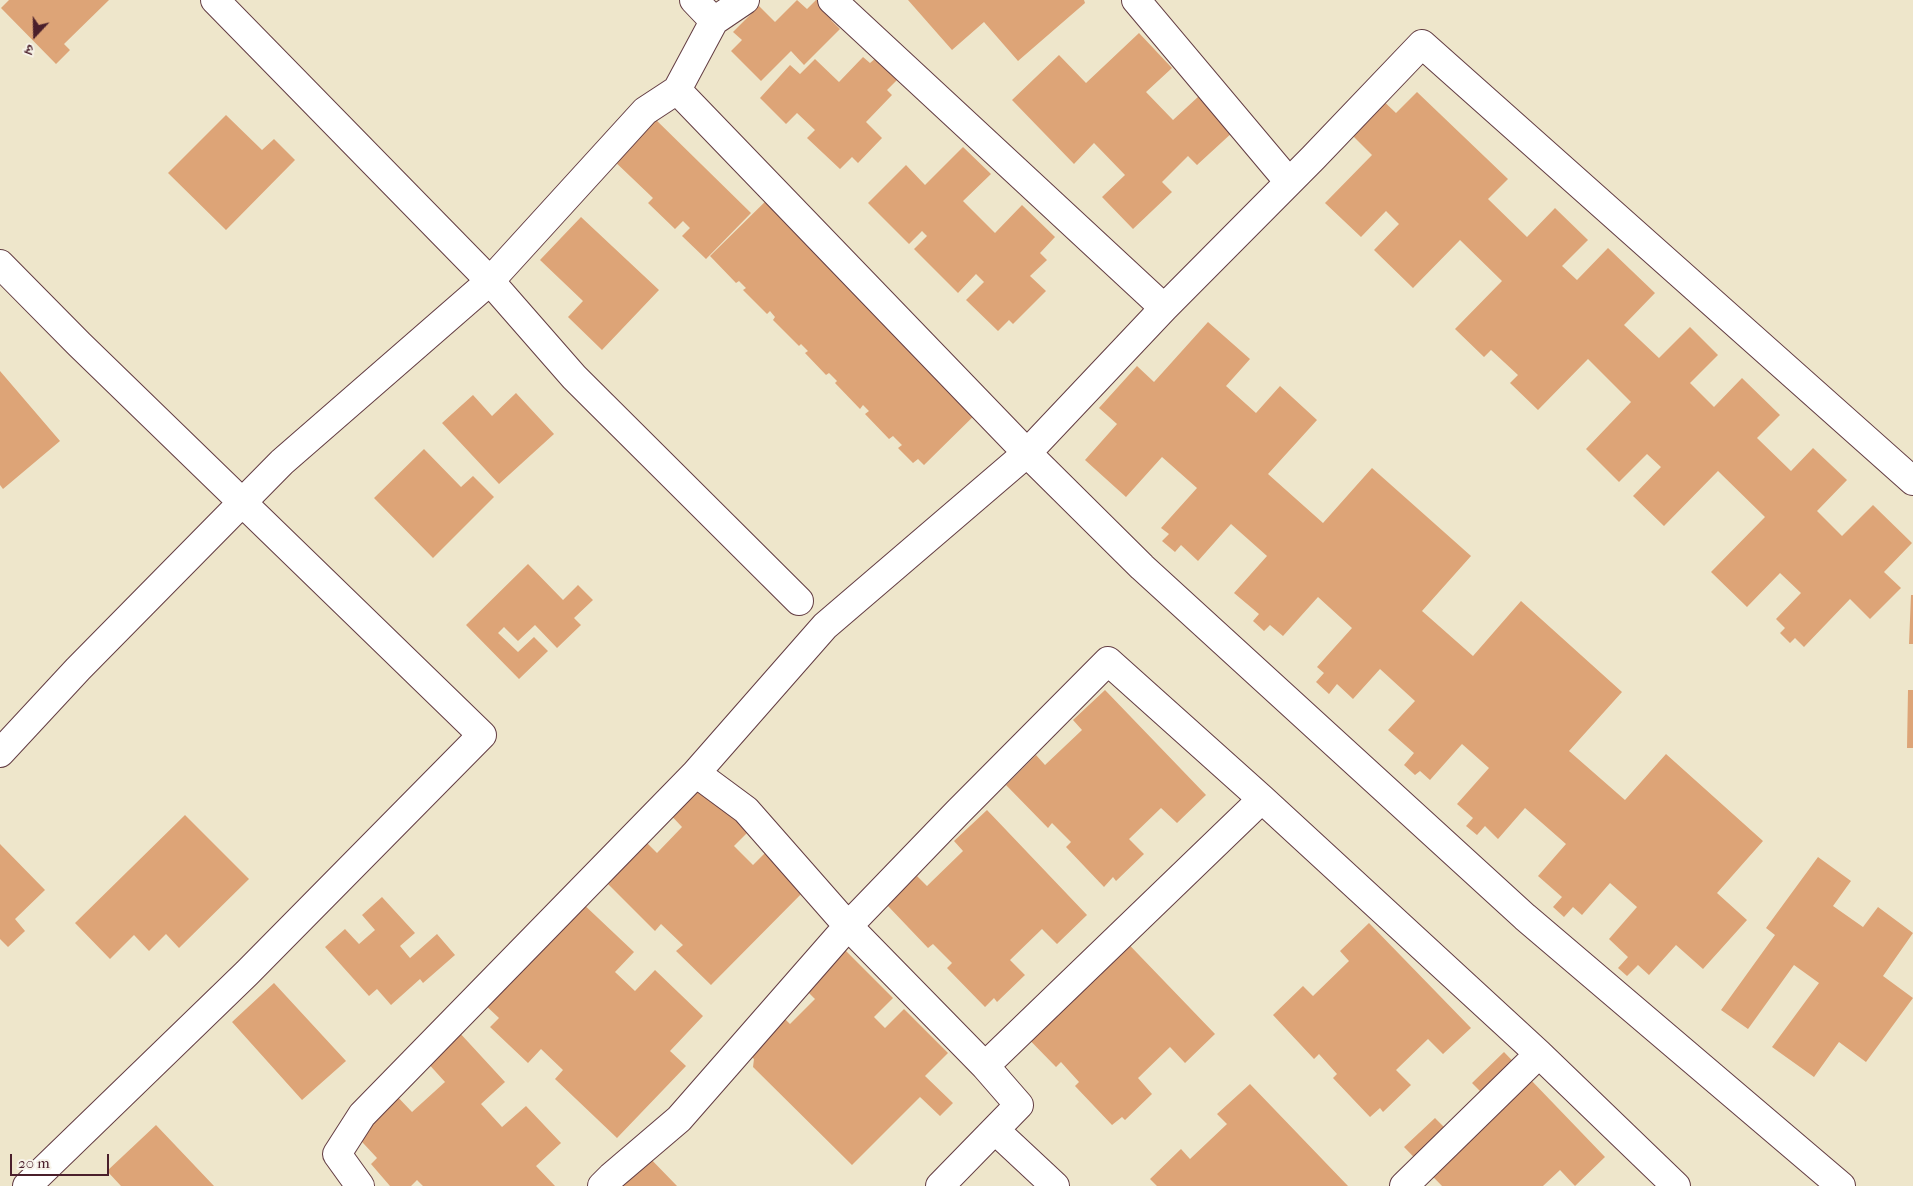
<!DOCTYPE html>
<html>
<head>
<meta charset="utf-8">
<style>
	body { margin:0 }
	#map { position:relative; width:1913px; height:1186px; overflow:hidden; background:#eee6cb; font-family:"IM FELL French Canon","Noto Serif Devanagari",serif }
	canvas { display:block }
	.north { position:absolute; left:10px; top:10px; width:50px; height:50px; -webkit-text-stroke:4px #f7f3e8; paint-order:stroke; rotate:201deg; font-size:14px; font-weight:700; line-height:20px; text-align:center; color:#4a1f2b }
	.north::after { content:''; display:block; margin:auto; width:18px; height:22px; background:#4a1f2b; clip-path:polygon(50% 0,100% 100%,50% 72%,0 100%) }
	.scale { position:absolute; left:10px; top:1154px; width:99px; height:22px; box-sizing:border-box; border:2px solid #4a1f2b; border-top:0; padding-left:6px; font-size:15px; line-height:18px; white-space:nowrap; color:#4a1f2b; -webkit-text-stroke:4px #f7f3e8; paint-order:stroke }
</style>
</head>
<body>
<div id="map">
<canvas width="1913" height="1186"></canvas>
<div class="north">उ</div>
<div class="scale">20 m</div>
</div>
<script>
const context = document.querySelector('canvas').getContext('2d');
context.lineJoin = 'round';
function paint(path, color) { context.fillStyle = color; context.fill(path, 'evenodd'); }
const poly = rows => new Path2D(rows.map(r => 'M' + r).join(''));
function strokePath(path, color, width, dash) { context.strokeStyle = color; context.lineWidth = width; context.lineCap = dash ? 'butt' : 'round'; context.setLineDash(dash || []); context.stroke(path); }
paint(poly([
	[9,0,109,0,64,44,70,50,56,64,1,8],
	[797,0,807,9,816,0,822,0,836,15,831,20,840,29,804,65,791,51,761,81,731,51,742,40,733,32,759,6,775,22],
	[908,0,1084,0,1085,3,1018,61,984,22,952,50],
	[1139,33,1172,68,1146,92,1173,120,1199,96,1234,131,1197,165,1188,156,1162,182,1172,192,1133,229,1102,197,1125,175,1094,143,1074,164,1012,100,1059,55,1086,83],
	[863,57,870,63,876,58,898,79,887,90,892,95,866,122,882,138,858,163,852,157,840,169,807,138,815,130,797,113,786,124,760,98,790,65,800,74,815,59,839,82],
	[1417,92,1508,179,1488,199,1527,237,1555,208,1588,240,1562,266,1577,280,1608,248,1655,293,1624,325,1659,358,1690,327,1718,355,1690,383,1714,407,1742,378,1780,415,1757,438,1791,471,1813,448,1847,480,1817,511,1842,536,1873,505,1912,543,1884,572,1901,588,1870,619,1850,599,1804,647,1795,638,1790,643,1780,633,1785,628,1776,619,1801,593,1780,573,1747,607,1711,572,1765,517,1718,471,1664,526,1633,496,1661,467,1647,454,1619,482,1586,449,1631,402,1588,359,1538,410,1510,383,1518,375,1491,350,1484,357,1455,329,1502,281,1460,240,1413,288,1374,250,1399,224,1386,211,1361,237,1325,203,1372,155,1343,126,1375,93,1396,113],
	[226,115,262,150,274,139,295,160,226,230,168,173],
	[651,115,751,213,706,259,682,236,690,228,683,221,675,229,648,203,653,198,610,157],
	[963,147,991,174,963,201,995,233,1022,205,1055,237,1040,253,1047,260,1030,276,1046,291,1013,324,1009,320,998,331,966,300,984,282,976,274,958,293,914,249,927,236,922,231,909,244,868,203,906,165,925,185],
	[779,188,988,402,924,465,918,459,913,463,898,448,902,445,893,436,889,439,865,414,869,411,863,405,860,409,835,383,837,381,829,373,826,375,805,353,808,351,801,344,799,346,773,320,775,317,770,311,767,314,743,290,746,288,739,281,736,283,710,256],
	[581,217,659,290,602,350,568,317,583,301,540,260],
	[1208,322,1250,359,1226,386,1256,413,1280,386,1317,420,1268,474,1323,523,1372,468,1471,556,1422,611,1473,656,1521,601,1622,692,1569,751,1625,800,1666,754,1763,841,1717,893,1747,920,1703,969,1676,945,1649,975,1638,965,1627,976,1618,968,1628,957,1609,939,1637,907,1610,883,1582,915,1573,907,1564,917,1553,907,1562,897,1538,876,1566,844,1525,808,1498,839,1485,826,1477,835,1466,826,1473,818,1457,804,1489,768,1462,744,1430,780,1420,771,1415,775,1404,765,1414,753,1388,730,1415,701,1380,669,1353,699,1337,684,1329,694,1316,682,1324,673,1317,667,1352,628,1318,597,1283,636,1270,625,1264,631,1253,621,1259,614,1234,593,1267,556,1231,524,1198,561,1181,545,1175,552,1162,541,1169,534,1161,528,1197,488,1162,457,1126,497,1085,460,1117,424,1099,408,1137,366,1154,382],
	[0,371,60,441,3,489,0,485],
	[516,393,554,434,499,484,442,423,473,395,492,416],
	[424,449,461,487,473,476,494,497,433,558,374,498],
	[528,564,563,600,578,585,593,600,574,618,581,625,557,648,535,625,518,641,504,627,498,633,518,652,534,637,548,651,519,679,466,625],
	[1911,595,1913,595,1913,644,1909,644],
	[1105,690,1206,795,1177,823,1161,808,1129,839,1144,854,1116,881,1113,877,1104,887,1066,847,1071,842,1052,823,1048,828,1006,785,1036,755,1045,765,1082,730,1073,720],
	[1908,690,1913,690,1913,748,1907,748],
	[705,774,756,824,734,846,753,865,775,843,814,881,711,985,676,951,683,945,661,924,655,931,601,877,641,837,657,853,682,827,667,811],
	[987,810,1087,915,1057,944,1042,929,1010,960,1025,975,997,1002,994,998,985,1007,947,968,952,963,933,944,928,948,887,905,917,876,927,886,963,851,954,841],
	[185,815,249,879,179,948,166,934,149,951,134,935,110,959,75,923],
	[0,844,45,890,15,919,25,931,8,947,0,939],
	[1818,857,1851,881,1833,906,1863,927,1878,907,1913,933,1883,976,1913,998,1866,1062,1839,1042,1814,1077,1772,1047,1819,983,1794,965,1748,1029,1721,1010,1775,935,1766,928],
	[382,897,415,933,400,946,410,958,437,934,455,955,423,983,420,979,391,1005,377,989,369,996,325,947,345,929,359,944,375,930,362,915],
	[579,900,634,952,615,972,635,991,655,970,703,1016,670,1051,686,1066,617,1138,555,1079,563,1070,541,1049,528,1063,490,1027,499,1018,482,1002],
	[1369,923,1471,1028,1443,1054,1428,1039,1396,1070,1411,1085,1383,1112,1380,1108,1370,1117,1333,1078,1337,1074,1319,1054,1314,1059,1273,1015,1303,986,1313,996,1349,961,1340,951],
	[1114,929,1215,1034,1185,1063,1170,1047,1138,1078,1152,1094,1125,1120,1122,1117,1112,1125,1075,1086,1079,1082,1061,1062,1056,1067,1014,1024],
	[839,944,893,998,874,1017,885,1028,904,1009,948,1053,925,1076,953,1103,940,1116,920,1097,852,1165,753,1067,754,1059,742,1047,778,1012,790,1024,815,999,800,984],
	[274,983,346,1061,302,1100,232,1022],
	[458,1031,505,1082,481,1104,502,1127,526,1106,561,1143,536,1166,555,1186,423,1186,417,1180,411,1186,390,1186,371,1164,377,1158,350,1129,392,1091,412,1112,445,1082,426,1061],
	[1504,1052,1605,1157,1575,1186,1560,1170,1543,1186,1442,1186,1404,1147,1435,1118,1444,1127,1481,1092,1472,1083],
	[1250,1084,1348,1186,1157,1186,1150,1179,1181,1149,1190,1159,1227,1124,1217,1114],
	[156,1125,214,1186,121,1186,107,1171],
	[644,1152,677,1186,609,1186]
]), '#dda477');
const minor = poly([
	[215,0,490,281,574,377,799,601],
	[694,0,714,21],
	[832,0,1164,308],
	[1136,0,1289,182],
	[677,90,1027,453,825,626,696,773],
	[0,264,79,344,482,735,247,973,27,1186],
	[0,753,78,669,282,462,490,281,645,111,677,90,714,21,745,0],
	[985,1066,1262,799],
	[995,1130,1055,1186],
	[360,1186,337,1154,362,1115,696,773,746,810,848,926,679,1119,611,1177,602,1186],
	[940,1186,1019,1105,985,1066,848,926,958,812,1108,661,1262,799,1539,1054,1676,1186],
	[1404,1186,1539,1054],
	[1841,1186,1525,917,1142,567,1027,453,1164,308,1313,158,1422,44,1913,481]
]);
strokePath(minor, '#633d43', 30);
strokePath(minor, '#fff', 28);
</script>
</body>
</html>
